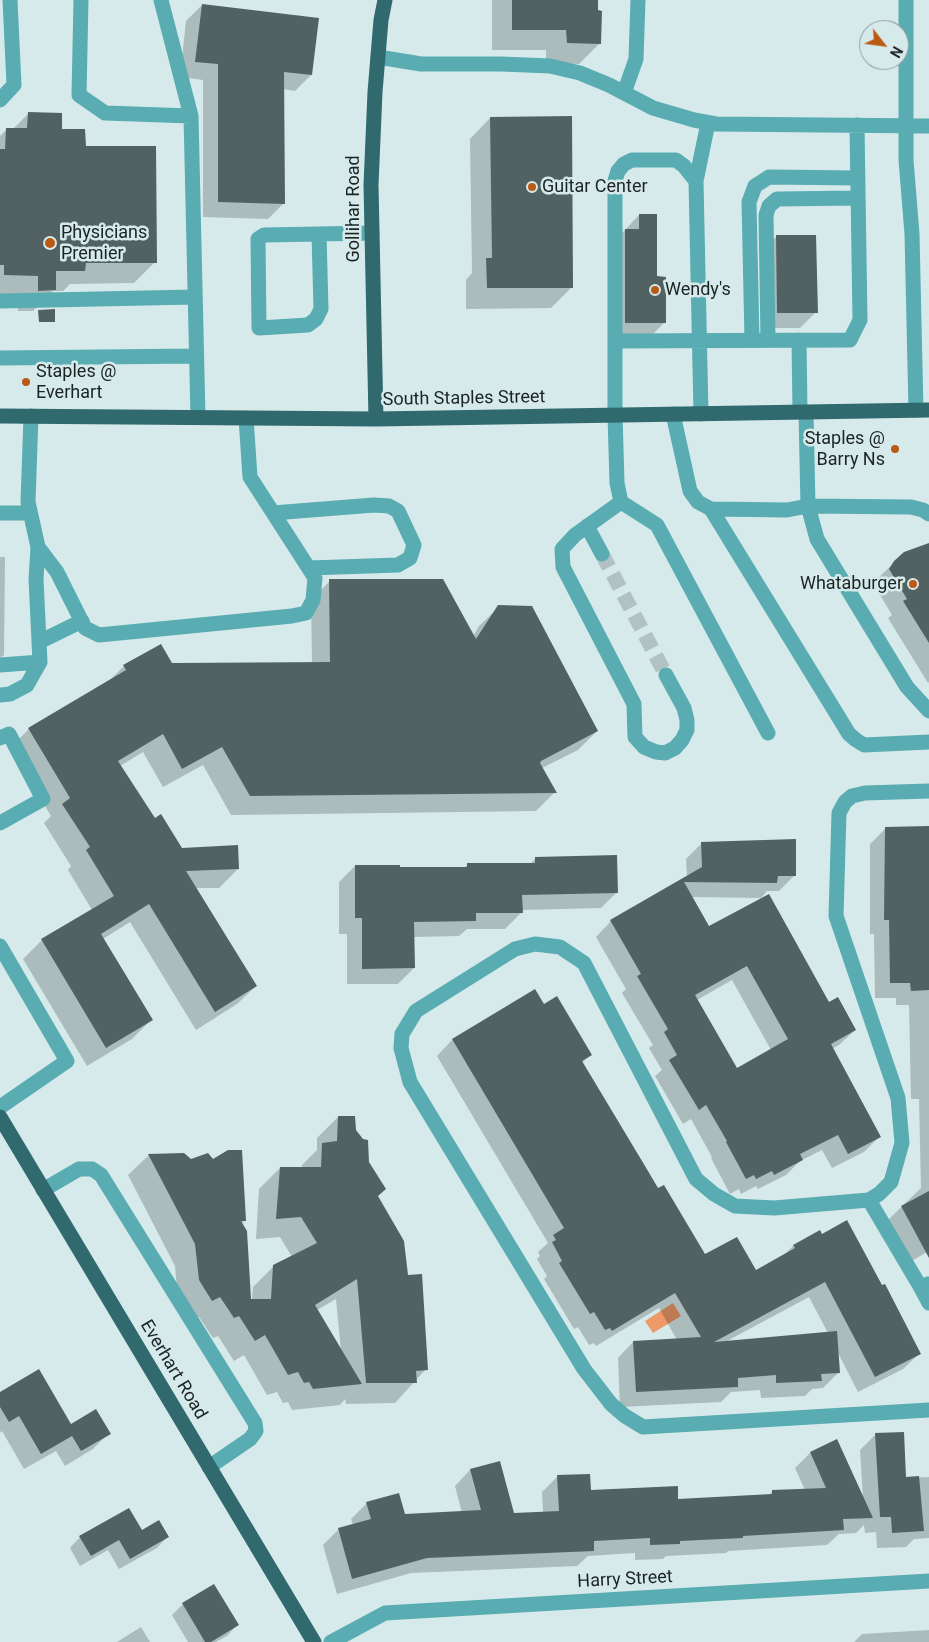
<!DOCTYPE html>
<html>
<head>
<meta charset="utf-8">
<style>
	body { margin:0 }
	#map { position:relative; width:929px; height:1642px; overflow:hidden; background:#d7eaeb; font-family:Roboto,sans-serif }
	canvas { display:block }
	.north { position:absolute; left:859px; top:20px; width:50px; height:50px; box-sizing:border-box; background:#d7eaeb; border:1px solid #8c9a9b; border-radius:50%; rotate:120deg; font-size:14px; font-weight:700; line-height:20px; text-align:center; color:#1c2323 }
	.north::after { content:''; display:block; margin:auto; width:18px; height:22px; background:#ba5b15; clip-path:polygon(50% 0,100% 100%,50% 72%,0 100%) }
</style>
</head>
<body>
<div id="map">
<canvas width="929" height="1642"></canvas>
<div class="north">N</div>
</div>
<script>
const context = document.querySelector('canvas').getContext('2d');
context.lineJoin = 'round';
function paint(path, color) { context.fillStyle = color; context.fill(path, 'evenodd'); }
const poly = rows => new Path2D(rows.map(r => 'M' + r).join(''));
function strokePath(path, color, width, dash) { context.strokeStyle = color; context.lineWidth = width; context.lineCap = dash ? 'butt' : 'round'; context.setLineDash(dash || []); context.stroke(path); }
function label(font, color, halo, rows, align = 'center') {
  context.font = font + ' Roboto,sans-serif'; context.lineWidth = 5; context.setLineDash([]); context.textBaseline = 'middle'; context.strokeStyle = halo; context.fillStyle = color; for (const [text, x, y, turn = 0] of rows) {
    context.save(); context.translate(x, y); context.rotate((+turn || 0) * Math.PI / 180); context.textAlign = isNaN(turn) ? turn : align; if (halo) context.strokeText(text, 0, 0); context.fillText(text, 0, 0); context.restore();
  }
}
paint(poly([
	[673,1303,681,1316,653,1333,645,1321]
]), '#ed9968');
paint(poly([
	[492,0,597,0,600,43,579,64,546,63,546,50,492,50],
	[202,5,311,75,295,91,283,89,284,203,268,219,203,217,203,80,180,77,186,21],
	[29,113,61,131,85,148,155,262,134,283,70,284,63,291,53,291,33,311,18,311,18,297,0,296,0,136,6,130,12,130],
	[490,118,572,287,551,308,466,309,466,280,472,273,470,139],
	[639,215,656,278,665,322,649,338,610,338,609,247],
	[776,237,816,312,800,328,761,328,760,253],
	[929,551,929,682,928,683,888,618,892,615,874,585,878,578,895,562],
	[0,557,5,557,4,655,0,658],
	[330,581,473,636,479,626,499,607,597,731,578,750,542,768,555,792,536,811,231,815,203,765,163,787,143,752,120,766,154,820,181,850,238,869,219,888,195,888,256,986,237,1004,196,1030,130,922,103,939,151,1020,132,1039,87,1066,23,959,42,940,92,910,68,870,71,866,44,823,51,816,10,748,29,729,107,683,124,666,312,664,311,600],
	[929,828,929,1251,908,1263,886,1222,921,1188,919,1099,911,1099,909,1005,896,1005,896,998,875,998,874,934,870,934,870,844,885,829],
	[702,843,795,875,779,891,767,891,761,898,691,897,709,928,828,1003,855,1030,839,1045,832,1049,880,1136,864,1152,832,1168,822,1150,800,1161,786,1175,758,1189,756,1186,741,1194,739,1189,730,1194,711,1158,712,1157,691,1119,683,1124,655,1076,662,1070,649,1048,653,1045,622,993,626,989,596,937,611,921,687,877,686,859],
	[732,980,771,1050,737,1069,697,1000],
	[536,858,617,892,601,908,521,910,521,913,505,929,467,929,459,936,413,937,414,968,398,984,347,984,347,934,339,934,339,882,355,866,399,868,463,869,468,864,530,864],
	[534,991,543,1006,590,1055,582,1063,647,1172,704,1256,755,1272,783,1256,793,1246,820,1232,919,1354,903,1369,858,1392,837,1351,839,1372,823,1388,812,1389,805,1396,761,1398,760,1390,731,1392,721,1402,620,1407,618,1358,633,1342,677,1340,659,1308,596,1346,594,1343,589,1345,578,1327,574,1329,544,1279,547,1276,537,1259,540,1256,538,1252,548,1243,437,1056,452,1040],
	[809,1297,828,1333,725,1342],
	[338,1117,355,1131,368,1162,377,1196,406,1276,426,1369,395,1403,346,1404,345,1399,340,1405,292,1410,288,1402,283,1403,277,1392,267,1395,244,1355,234,1361,218,1336,213,1338,199,1317,191,1321,178,1301,175,1266,128,1175,149,1155,245,1220,242,1224,250,1300,252,1300,253,1287,274,1266,292,1257,280,1237,256,1239,259,1189,280,1168,302,1168,302,1165,317,1150,317,1138],
	[336,1299,341,1351,317,1310],
	[0,1393,71,1425,109,1433,93,1449,65,1466,56,1451,24,1469,2,1431,0,1433],
	[876,1434,905,1478,929,1477,929,1538,914,1539,906,1547,877,1548,876,1532,865,1533,864,1525,856,1533,839,1534,827,1545,728,1551,726,1553,666,1556,663,1559,635,1560,635,1553,588,1556,577,1566,411,1573,337,1594,323,1545,339,1529,353,1525,351,1519,367,1503,404,1516,462,1513,455,1486,470,1470,513,1514,543,1513,542,1492,558,1476,590,1492,677,1501,768,1496,772,1492,805,1490,795,1468,810,1453,863,1498,860,1450],
	[141,1531,167,1537,157,1548,119,1569,108,1550,80,1566,70,1548,80,1537],
	[183,1604,237,1625,227,1636,216,1642,188,1642,172,1615],
	[141,1627,150,1642,117,1642],
	[929,1630,929,1642,854,1642,862,1634]
]), '#0003');
paint(poly([
	[512,0,598,0,598,10,602,11,601,44,567,43,566,30,512,30],
	[202,4,319,18,312,75,284,72,285,204,218,202,218,64,195,62],
	[28,112,62,113,62,129,85,129,86,146,156,146,157,263,86,263,85,271,56,271,56,290,38,291,38,276,4,275,4,265,0,265,0,149,5,149,6,128,27,128],
	[572,116,573,288,487,288,486,258,492,258,490,117],
	[639,214,657,214,657,276,666,277,666,323,625,323,625,229,639,229],
	[776,235,816,235,818,313,777,313],
	[55,309,55,322,39,322,38,310],
	[929,543,929,643,903,601,907,599,889,569,894,561,904,552],
	[329,579,443,579,476,639,498,605,532,606,598,731,541,761,540,763,557,793,250,796,222,747,182,769,163,734,118,761,155,818,161,814,182,848,238,845,239,869,186,871,257,986,215,1012,149,904,101,934,153,1020,106,1048,41,939,114,896,86,850,90,847,62,804,70,798,28,728,126,670,123,665,161,644,172,663,330,662],
	[929,826,929,990,911,991,910,983,890,983,889,920,884,920,885,827],
	[796,839,796,876,778,876,777,883,684,882,709,926,769,894,829,1002,838,997,856,1030,831,1044,881,1137,848,1154,838,1135,800,1154,803,1160,774,1175,772,1171,756,1179,754,1175,746,1179,726,1142,727,1141,706,1105,699,1110,669,1060,677,1055,664,1032,668,1029,637,976,641,974,610,920,702,867,701,842],
	[747,966,788,1039,737,1068,695,995],
	[617,855,618,893,522,895,523,913,476,913,476,921,414,922,415,968,362,969,362,918,355,918,355,865,400,865,400,867,467,867,467,863,535,863,535,857],
	[535,989,544,1004,557,996,592,1055,582,1061,648,1171,658,1188,664,1185,705,1254,737,1237,756,1270,795,1248,793,1245,820,1230,822,1234,847,1220,882,1285,885,1284,921,1354,875,1377,825,1282,714,1342,837,1331,840,1373,821,1374,822,1381,776,1383,776,1375,738,1378,738,1387,636,1392,633,1341,701,1337,675,1293,612,1331,610,1328,605,1330,594,1312,590,1314,559,1263,562,1261,552,1242,556,1240,553,1235,564,1228,452,1039],
	[338,1116,355,1116,356,1130,363,1139,368,1140,369,1162,386,1189,378,1196,404,1241,408,1275,422,1274,428,1370,416,1371,417,1383,366,1383,357,1279,315,1305,362,1384,313,1389,309,1382,304,1383,298,1372,288,1375,265,1335,255,1341,239,1316,234,1318,220,1297,212,1301,199,1280,195,1244,148,1154,184,1153,191,1159,208,1153,213,1159,228,1150,242,1150,246,1221,241,1221,247,1231,251,1299,271,1299,273,1265,317,1243,301,1217,276,1219,280,1167,321,1167,322,1143,337,1141],
	[929,1191,929,1258,901,1206],
	[39,1369,71,1424,96,1409,111,1434,81,1451,72,1436,41,1454,19,1416,9,1422,0,1407,0,1392],
	[904,1432,906,1477,919,1476,924,1531,892,1533,891,1517,880,1517,875,1433],
	[837,1439,873,1518,843,1519,844,1530,743,1536,743,1538,680,1541,680,1544,650,1545,650,1538,594,1541,594,1551,427,1558,352,1579,338,1528,371,1519,366,1502,399,1493,405,1514,481,1510,470,1469,500,1461,514,1513,559,1511,557,1475,590,1474,591,1490,678,1486,678,1499,772,1494,772,1490,826,1488,810,1452],
	[129,1508,142,1530,159,1520,169,1537,130,1559,119,1540,91,1556,79,1536],
	[214,1584,239,1625,211,1642,205,1642,182,1603]
]), '#526263');
strokePath(poly([
	[602,554,666,675]
]), '#b2c2c3', 15, [15, 8]);
strokePath(poly([
	[81,0,79,95,105,113,191,116],
	[161,0,191,116,198,417],
	[906,0,906,160,912,234,916,410],
	[378,57,421,64,501,64,550,66,580,73,609,85,653,108,694,120,716,124,929,126],
	[624,93,636,59,638,0],
	[0,100,14,85,10,0],
	[696,181,684,166,676,160,632,160,624,164,618,171,615,181,615,415,617,483,621,502,657,525,768,733],
	[319,234,321,309,316,319,308,325,259,328,258,239,264,235,372,233],
	[0,301,195,297],
	[752,340,749,202,755,186,769,177,858,178],
	[768,340,766,215,769,206,777,199,858,198],
	[799,340,800,412],
	[615,341,850,340,860,320,857,125],
	[0,358,196,356],
	[806,412,808,506,911,507,923,510,929,514],
	[673,414,690,491,698,502,711,509],
	[701,414,696,181,708,123],
	[31,416,28,502,38,547,57,572,85,628,99,635,292,616,306,613,313,600,315,578,250,477,246,418],
	[621,502,575,535,562,549,563,567,634,704,635,737,644,747,656,752,665,753,675,748,682,740,687,730,687,720,684,708,666,675],
	[0,513,30,513],
	[273,513,374,505,389,506,398,511,414,545,410,558,398,565,309,568],
	[587,526,602,554],
	[39,642,82,621],
	[0,665,40,662],
	[0,695,10,694,27,685,40,662,36,579,38,547],
	[929,711,907,687,817,539,808,506,787,510,711,509,849,734,856,740,864,745,929,742],
	[0,738,9,734,43,799,0,823],
	[929,791,865,793,852,796,845,802,839,813,836,916,898,1098,902,1143,891,1182,879,1194,869,1200,774,1208,735,1206,714,1194,696,1179,584,963,560,947,535,944,515,949,416,1011,402,1034,401,1048,410,1082,584,1369,611,1404,625,1416,643,1427,929,1410],
	[0,946,67,1061,0,1107],
	[43,1190,79,1169,92,1169,101,1175,255,1423,256,1431,250,1439,209,1467],
	[869,1200,921,1288],
	[928,1284,921,1288,929,1303],
	[331,1642,385,1613,929,1581]
]), '#59acb1', 15);
strokePath(poly([
	[0,416,376,419,929,410],
	[376,419,371,185,375,92,381,20,385,0],
	[0,1117,314,1642]
]), '#306a6e', 15);
for (const [x, y, r, color] of [
	[532,187,5,"#ba5b15"],
	[50,243,6,"#ba5b15"],
	[655,290,5,"#ba5b15"],
	[26,382,5,"#ba5b15"],
	[895,449,5,"#ba5b15"],
	[913,584,5,"#ba5b15"]
]) { const dot = new Path2D(); dot.arc(x, y, r, 0, 2 * Math.PI); context.fillStyle = color; context.fill(dot); strokePath(dot, '#d7eaeb', 2); }
label('18px', '#1c2323', '#d7eaeb', [
	["Guitar Center",542,187],
	["Physicians",61,233],
	["Premier",61,254],
	["Wendy's",665,290],
	["Staples @",36,372],
	["Everhart",36,393],
	["Staples @",885,439,"right"],
	["Barry Ns",885,460,"right"],
	["Whataburger",903,584,"right"]
], 'left');
label('18px', '#1c2323', '#d7eaeb', [
	["Gollihar Road",354,209,-90],
	["South Staples Street",464,399,-1],
	["Everhart Road",173,1370,59],
	["Harry Street",625,1580,-3]
]);
</script>
</body>
</html>
